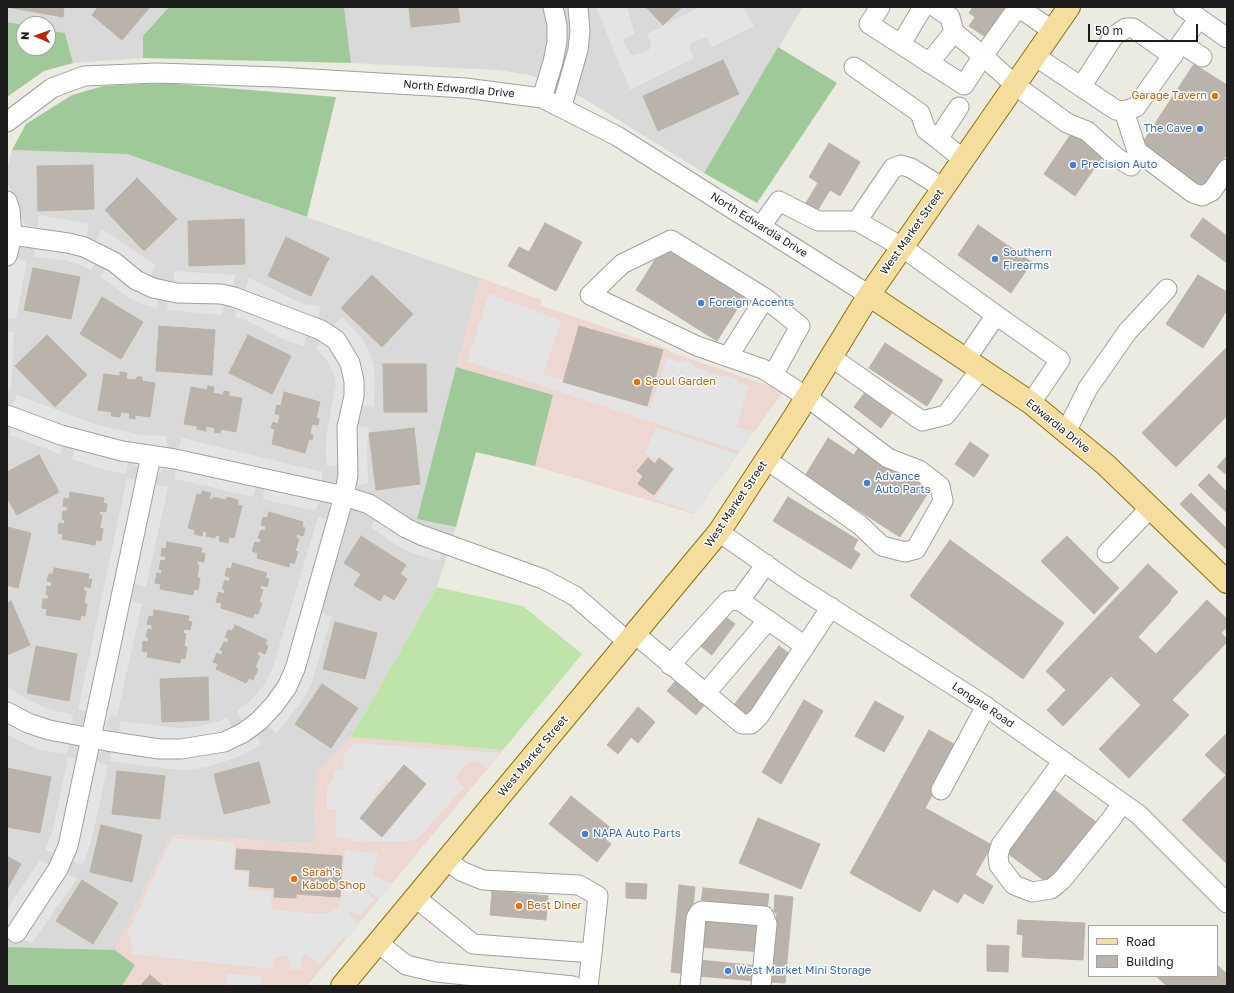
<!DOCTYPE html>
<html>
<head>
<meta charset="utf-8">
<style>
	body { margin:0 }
	#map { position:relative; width:1234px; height:993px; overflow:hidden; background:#ecebe2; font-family:"Golos Text",sans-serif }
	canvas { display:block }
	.frame { position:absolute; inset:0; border:8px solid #1c1c1c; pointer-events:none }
	.legend { position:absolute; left:1088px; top:925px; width:130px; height:52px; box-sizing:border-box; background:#fff; border:1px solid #a4a4a4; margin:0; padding:5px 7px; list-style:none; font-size:12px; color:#1c1c1c }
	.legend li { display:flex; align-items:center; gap:8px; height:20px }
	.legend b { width:20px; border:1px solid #a4a4a4 }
	.north { position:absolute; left:16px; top:16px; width:40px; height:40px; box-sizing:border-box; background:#fff; border:1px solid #a4a4a4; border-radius:50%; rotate:272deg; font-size:11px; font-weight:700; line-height:16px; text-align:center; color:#1c1c1c }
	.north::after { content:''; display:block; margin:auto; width:14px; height:18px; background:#bb270d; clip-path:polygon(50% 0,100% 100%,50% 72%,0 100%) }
	.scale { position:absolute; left:1088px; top:24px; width:110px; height:18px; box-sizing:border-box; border:2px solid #1c1c1c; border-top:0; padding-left:5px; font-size:12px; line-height:14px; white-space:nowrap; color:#1c1c1c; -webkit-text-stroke:3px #fff; paint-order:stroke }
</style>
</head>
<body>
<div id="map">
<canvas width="1234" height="993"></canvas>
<div class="frame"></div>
<ul class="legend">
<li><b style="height:5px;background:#f5dd9e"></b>Road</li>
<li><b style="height:11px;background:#b9b3ac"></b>Building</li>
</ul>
<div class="north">N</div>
<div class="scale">50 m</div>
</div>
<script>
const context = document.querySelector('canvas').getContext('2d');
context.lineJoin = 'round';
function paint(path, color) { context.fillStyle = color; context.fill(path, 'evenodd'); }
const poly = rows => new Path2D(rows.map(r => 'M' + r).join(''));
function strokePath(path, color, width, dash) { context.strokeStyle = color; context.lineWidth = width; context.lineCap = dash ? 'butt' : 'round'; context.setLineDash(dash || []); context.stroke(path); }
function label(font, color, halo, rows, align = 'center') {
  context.font = font + ' "Golos Text",sans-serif'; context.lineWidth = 3; context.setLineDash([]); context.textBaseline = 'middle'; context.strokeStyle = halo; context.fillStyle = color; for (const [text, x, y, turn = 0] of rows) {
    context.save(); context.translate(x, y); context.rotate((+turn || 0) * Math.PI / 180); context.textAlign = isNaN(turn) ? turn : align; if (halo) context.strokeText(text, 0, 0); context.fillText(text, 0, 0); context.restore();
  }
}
paint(poly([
	[7,7,169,7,143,36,143,58,73,63,65,33,48,30,48,24,24,24,24,25,7,22],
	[344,7,803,7,704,173,583,98,530,75,498,70,351,63],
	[12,150,127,154,480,278,417,518,456,527,437,587,351,737,317,773,315,844,171,835,115,950,7,947,7,169]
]), '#dad9d9');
paint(poly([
	[480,278,542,300,540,305,665,348,673,353,784,391,694,514,535,466,553,395,456,367],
	[351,737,503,750,307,986,122,986,135,965,115,950,171,835,314,844,317,773]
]), '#edd7d1');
paint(poly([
	[437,587,523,606,582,654,503,750,351,737]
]), '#bee4aa');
paint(poly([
	[169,7,344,7,351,63,143,58,143,36],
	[7,22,24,25,24,48,48,48,48,30,65,33,73,63,44,71,7,97],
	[778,47,837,83,757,203,704,173],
	[164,83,336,97,307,217,127,154,12,150,26,124,72,95,103,86],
	[456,367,553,395,535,466,476,452,456,527,417,519],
	[7,947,115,950,135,965,122,986,7,986]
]), '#a0c999');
paint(poly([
	[596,7,627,7,635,34,625,38,624,42,630,54,634,55,649,50,651,45,647,34,699,7,743,7,754,26,712,47,707,37,690,44,689,48,694,58,630,90],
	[7,183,17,199,20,216,26,225,38,227,39,215,89,224,86,236,93,239,97,239,102,229,155,265,151,275,153,278,170,283,173,282,175,271,235,275,234,285,235,288,245,290,249,278,303,304,320,306,319,319,330,325,333,326,342,317,361,337,369,351,374,366,375,382,374,407,364,406,361,408,358,423,360,426,369,428,367,448,368,483,358,485,357,488,357,491,359,492,348,515,321,609,322,614,332,616,311,685,301,703,276,733,270,727,267,727,257,735,261,745,238,757,207,767,188,770,169,769,110,761,111,751,104,749,99,755,97,760,99,763,108,765,91,842,83,865,73,861,71,864,68,870,69,874,77,879,32,943,7,932,7,909,40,860,48,864,55,856,53,853,45,850,53,829,68,757,77,759,80,748,77,745,69,745,67,754,40,750,7,735,7,688,8,687,25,698,45,708,73,715,72,721,74,724,81,725,87,717,87,711,78,709,127,478,136,480,139,468,131,463,128,464,126,474,98,468,72,459,75,449,73,446,63,445,60,454,10,435,12,425,7,423,7,404,13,404,17,395,97,425,142,435,167,436,167,447,169,450,178,450,182,438,322,472,322,482,329,484,336,481,339,476,339,467,336,465,327,466,326,450,327,432,336,385,334,374,328,362,316,348,321,337,306,334,304,346,294,343,280,338,246,320,235,317,237,307,224,303,222,315,167,310,168,300,161,298,158,299,156,308,142,304,129,298,101,277,107,266,96,262,91,270,78,264,64,260,34,257,36,246,27,243,19,248,15,257,16,259,27,261,16,319,7,318],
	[169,466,176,467,175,479,253,497,256,486,264,487,263,499,315,511,320,500,326,502,332,511,329,519,318,517,273,667,265,684,254,697,237,711,242,722,232,728,227,718,216,722,196,727,179,728,120,721,119,732,111,733,106,726,108,720,111,715,117,716,142,604,132,602,130,598,132,588,135,584,146,587,168,487,158,485,156,482,158,475,163,469],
	[489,294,561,320,543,374,650,408,667,358,679,362,683,360,694,364,695,367,722,377,725,375,737,379,738,383,749,386,736,427,754,432,740,451,467,361],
	[7,332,14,332,11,391,7,391],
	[656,427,737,454,695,513,655,499,675,469,660,456,655,460,645,453],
	[384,503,420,527,448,535,439,561,411,553,393,543,371,527],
	[354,743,499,753,485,770,483,764,475,761,467,763,456,777,457,781,464,787,417,840,410,839,404,842,356,841,336,836,336,810,327,809,327,789,336,771,343,769,344,755],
	[386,780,411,798,395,819,371,801],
	[172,838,235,842,233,870,249,872,248,887,250,890,272,891,271,906,274,910,323,914,328,913,338,907,340,903,345,850,378,853,373,875,393,885,380,899,367,890,367,893,375,899,360,916,351,910,348,913,359,925,348,939,344,937,320,965,307,955,302,957,302,969,290,970,289,957,287,956,275,958,273,961,272,969,131,954,132,940,127,934],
	[227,974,261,976,261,986,226,986]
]), '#e4e4e4');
const building = poly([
	[7,7,64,7,63,17,7,7],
	[98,7,150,7,122,40,92,15,98,7],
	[409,7,458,7,460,22,411,27,409,7],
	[646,7,682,7,663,25,646,7],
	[973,7,1006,7,987,38,969,26,975,17,969,13,973,7],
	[723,60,739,94,658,131,643,96,723,60],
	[1194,64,1227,85,1227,154,1204,190,1139,148,1194,64],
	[1073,131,1105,153,1075,196,1044,174,1073,131],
	[829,143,860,162,840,196,830,190,816,213,804,206,818,183,809,177,829,143],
	[93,165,94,209,38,211,37,166,93,165],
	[137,178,177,219,144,251,105,210,137,178],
	[1203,218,1227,236,1227,263,1190,236,1203,218],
	[244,219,245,264,189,266,188,221,244,219],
	[545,223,582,242,556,291,508,266,519,247,529,252,545,223],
	[978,225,1032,262,1011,293,958,255,978,225],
	[286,237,329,258,311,296,268,276,286,237],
	[663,247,744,298,717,341,636,290,663,247],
	[33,268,80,277,71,319,24,310,33,268],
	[372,275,413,314,382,347,341,308,372,275],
	[1198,275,1227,292,1227,310,1203,348,1166,324,1198,275],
	[102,297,143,322,121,359,80,334,102,297],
	[159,326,215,330,212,375,156,371,159,326],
	[579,326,663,350,647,406,563,382,579,326],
	[47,335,87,375,55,407,15,366,47,335],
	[248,335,291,356,272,394,229,373,248,335],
	[885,343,943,380,927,406,869,368,885,343],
	[1227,347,1227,416,1176,467,1142,433,1227,347],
	[383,364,426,364,427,412,384,412,383,364],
	[120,372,127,373,126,379,136,380,137,377,142,377,142,381,155,383,150,417,135,415,135,419,129,418,130,413,121,412,120,417,111,416,112,412,98,410,104,374,120,376,120,372],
	[208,386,214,387,213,393,223,395,224,391,229,392,229,396,242,398,236,432,221,429,220,433,214,432,215,428,206,426,206,431,197,429,197,426,184,424,191,387,207,390,208,386],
	[866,391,893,411,881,428,854,407,866,391],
	[284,392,320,402,316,418,319,419,318,425,312,424,310,434,313,435,312,440,309,439,305,453,272,444,275,429,271,428,273,422,278,424,280,415,275,414,277,405,281,406,284,392],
	[414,428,420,484,376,490,369,433,414,428],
	[828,438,854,455,860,445,930,490,900,537,805,476,828,438],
	[970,442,989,455,974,477,955,464,970,442],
	[39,455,59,492,17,515,7,498,7,472,39,455],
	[1227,456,1227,475,1217,467,1227,456],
	[648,458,655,464,659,458,673,469,654,495,638,484,643,476,637,471,648,458],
	[1209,474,1227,492,1227,513,1198,485,1209,474],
	[202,491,211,493,209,499,213,500,213,497,226,500,227,497,238,500,238,505,242,506,234,538,229,537,228,543,219,541,220,536,216,535,215,538,206,536,207,532,203,531,202,536,194,534,195,530,188,528,197,494,202,495,202,491],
	[70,492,104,498,103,503,107,504,106,512,100,511,99,515,102,515,100,528,103,529,101,541,96,540,95,545,62,539,63,534,58,533,59,523,64,524,65,520,62,519,63,511,67,511,68,507,63,506,64,498,69,499,70,492],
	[1191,493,1227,529,1226,549,1180,504,1191,493],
	[788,497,858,540,853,549,860,554,851,569,773,521,788,497],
	[269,512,303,522,302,527,305,528,303,536,297,534,296,538,299,539,295,551,298,552,294,564,290,562,289,567,257,558,258,553,252,551,255,542,260,543,261,539,258,538,261,530,265,531,266,526,261,525,263,517,267,518,269,512],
	[7,527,31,533,18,588,7,585,7,527],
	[361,536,406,565,400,574,407,579,394,600,384,594,380,601,354,585,361,574,344,563,361,536],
	[1067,536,1119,588,1094,614,1041,561,1067,536],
	[950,540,1064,623,1023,679,910,596,950,540],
	[167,542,202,548,201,553,205,553,204,562,197,561,197,565,199,565,197,578,200,578,198,590,194,589,193,595,160,589,161,584,155,583,157,573,161,574,162,570,159,569,161,560,165,561,166,556,161,556,162,548,166,549,167,542],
	[233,563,267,573,265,578,269,579,267,587,261,585,260,589,263,590,259,602,262,603,258,614,254,613,253,618,221,608,222,603,216,602,219,592,224,594,225,590,222,589,225,580,229,582,230,577,225,576,227,568,231,569,233,563],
	[1148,564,1178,592,1170,600,1171,601,1138,637,1156,654,1207,600,1227,619,1227,627,1221,633,1227,639,1227,642,1172,700,1189,715,1129,778,1099,749,1141,705,1111,676,1063,726,1047,710,1066,690,1046,671,1148,564],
	[54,568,89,574,88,579,92,579,90,588,84,586,83,590,86,591,84,604,87,604,85,616,81,615,80,620,46,615,47,609,42,608,43,599,48,599,49,595,46,595,47,586,51,587,52,582,47,581,49,574,53,574,54,568],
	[11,601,30,645,7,655,7,603,11,601],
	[154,610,189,616,188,621,192,622,190,630,184,629,183,633,186,634,184,646,187,647,185,659,181,658,180,663,147,657,148,652,142,651,143,641,148,642,149,638,146,637,148,629,152,630,152,625,147,624,149,616,153,617,154,610],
	[722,614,735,624,712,655,699,645,722,614],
	[335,622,377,633,365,679,323,669,335,622],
	[235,625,267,640,265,644,268,646,265,654,259,651,257,655,260,656,255,667,258,669,253,680,249,678,246,683,216,669,218,664,213,662,217,653,221,655,223,651,220,650,224,642,227,643,229,639,225,637,228,630,232,631,235,625],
	[36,646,77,654,69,701,27,693,36,646],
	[779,646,794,657,749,717,734,705,779,646],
	[208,677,209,720,162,722,160,679,208,677],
	[677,679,706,703,696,715,667,691,677,679],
	[322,684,358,708,331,748,295,724,322,684],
	[804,700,823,711,781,784,762,772,804,700],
	[875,701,904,717,884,752,855,736,875,701],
	[638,707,655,722,638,743,631,737,618,754,607,745,638,707],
	[929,730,959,747,925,808,992,845,975,875,993,886,983,904,964,893,958,903,933,889,920,912,850,873,929,730],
	[1227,733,1227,864,1182,820,1226,775,1205,755,1227,733],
	[259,762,270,803,224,814,214,774,259,762],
	[404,765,426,784,382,837,360,818,404,765],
	[7,768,51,777,40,833,7,827,7,768],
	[117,771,165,776,160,819,112,814,117,771],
	[1053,789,1096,822,1050,885,1006,852,1053,789],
	[571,796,612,829,605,839,611,844,597,862,549,824,571,796],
	[758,818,820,844,801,889,739,863,758,818],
	[101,825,142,835,132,882,90,872,101,825],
	[237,849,342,856,340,897,296,894,296,898,274,897,275,888,249,886,250,870,235,869,237,849],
	[7,856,21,864,7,889,7,856],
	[82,880,118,903,93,944,56,921,82,880],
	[626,883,647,884,646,899,626,898,626,883],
	[679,885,695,887,687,974,671,972,679,885],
	[703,888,769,894,767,910,701,903,703,888],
	[492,891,548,896,546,920,490,915,492,891],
	[775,895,793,897,785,983,770,982,777,913,774,912,775,895],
	[703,917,763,923,761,952,700,947,703,917],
	[1018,920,1085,923,1083,960,1022,957,1023,935,1017,934,1018,920],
	[987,945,1009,946,1008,972,987,971,987,945],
	[699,960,759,966,757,981,698,976,699,960],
	[1217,965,1227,974,1227,986,1167,986,1156,976,1217,976,1217,965],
	[150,975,163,986,140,986,150,975]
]);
paint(building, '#b9b3ac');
strokePath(building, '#bdb3a5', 1);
const minor = poly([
	[880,7,869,24,964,85,983,56,1015,85,1067,123,1087,131,1117,158,1131,166],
	[935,7,950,17,954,32],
	[1183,7,1227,38],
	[901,44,923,7],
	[1182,44,1202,57],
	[1035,56,1116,110,1124,111,1136,107,1199,18],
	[929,63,954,32,983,56,1018,7,1053,31],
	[854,67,920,113,926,130,938,139],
	[1081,87,1114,36,1126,28,1133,28,1173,56],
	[542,98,553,62,557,42,557,25,553,7],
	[562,106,578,50,580,31,578,7],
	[959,107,938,139,963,159],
	[1124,111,1137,151,1193,193,1202,196,1212,191,1227,169],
	[7,122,52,88,84,76,157,73,278,77,465,88,542,98,617,136,869,295],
	[7,201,10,210,12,235],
	[857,221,893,168,901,165,911,168,943,188],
	[761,226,779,201,818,221,857,221,902,247,996,315,966,359],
	[7,256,12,235,68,243,84,247,114,262,136,280,153,288,177,293,221,294,234,297,321,330,336,340,350,363,354,381,354,396,347,427,348,475,344,496,295,669,287,687,274,705,259,721,243,733,224,742,181,749,159,749,107,741,49,730,28,723,7,712],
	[765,298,800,326,773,375],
	[996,315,1060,360,1031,403],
	[728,357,765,298,671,240,622,264,590,295,697,346,763,369,807,397,888,458,919,470,940,486,943,501,916,549,905,552,882,546,860,525,767,460],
	[831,357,922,421,946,415,981,369],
	[7,415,61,435,122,451,175,459,344,496,369,504,406,528,421,535,543,579,575,596,628,642],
	[1066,432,1088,388,1128,331,1167,289],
	[719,532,795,585,978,701,1138,814,1227,903],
	[1107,553,1150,508],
	[739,600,805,646],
	[635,634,742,724,751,724,759,716,831,607],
	[670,665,728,601,740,600,766,564],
	[705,694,768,620],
	[1063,761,1001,845,998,855,999,865,1014,885,1032,892,1051,889,1062,880,1112,818,1122,803],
	[941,790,986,706],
	[416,898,473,944,592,953,598,896,579,885,483,880,461,871,447,860],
	[16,933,58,869,68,846,151,456],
	[378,943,406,965,436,972,573,986],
	[588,986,592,953],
	[690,986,696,918,699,913,702,911,764,916,767,924,761,986]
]);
const major = poly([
	[869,295,1031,403,1106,465,1227,582],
	[342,986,719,532,795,416,869,295,1069,7]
]);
strokePath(minor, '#a0a0a0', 21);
strokePath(major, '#8a7309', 24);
strokePath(minor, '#fff', 19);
strokePath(major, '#f5dd9e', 22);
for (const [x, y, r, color] of [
	[1215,96,4,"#e8710a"],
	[1200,129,4,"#3f7fe0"],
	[1073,165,4,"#3f7fe0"],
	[995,259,4,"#3f7fe0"],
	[701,303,4,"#3f7fe0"],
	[637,382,4,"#e8710a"],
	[867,483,4,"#3f7fe0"],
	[585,834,4,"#3f7fe0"],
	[294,879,4,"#e8710a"],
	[519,906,4,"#e8710a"],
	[728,971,4,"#3f7fe0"]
]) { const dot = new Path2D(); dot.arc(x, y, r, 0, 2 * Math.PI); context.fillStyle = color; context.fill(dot); strokePath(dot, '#fff', 1.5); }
label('11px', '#1c1c1c', '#fff', [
	["North Edwardia Drive",459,89,5],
	["North Edwardia Drive",759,225,32],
	["West Market Street",912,232,-55],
	["Edwardia Drive",1058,426,39],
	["West Market Street",736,504,-56],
	["Longale Road",983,705,34],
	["West Market Street",533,756,-50]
]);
label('11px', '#c56008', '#fff', [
	["Garage Tavern",1207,96,"right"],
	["Seoul Garden",645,382],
	["Sarah's",302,873],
	["Kabob Shop",302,886],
	["Best Diner",527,906]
], 'left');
label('11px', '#366cbe', '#fff', [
	["The Cave",1192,129,"right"],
	["Precision Auto",1081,165],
	["Southern",1003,253],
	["Firearms",1003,266],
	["Foreign Accents",709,303],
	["Advance",875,477],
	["Auto Parts",875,490],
	["NAPA Auto Parts",593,834],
	["West Market Mini Storage",736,971]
], 'left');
</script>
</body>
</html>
